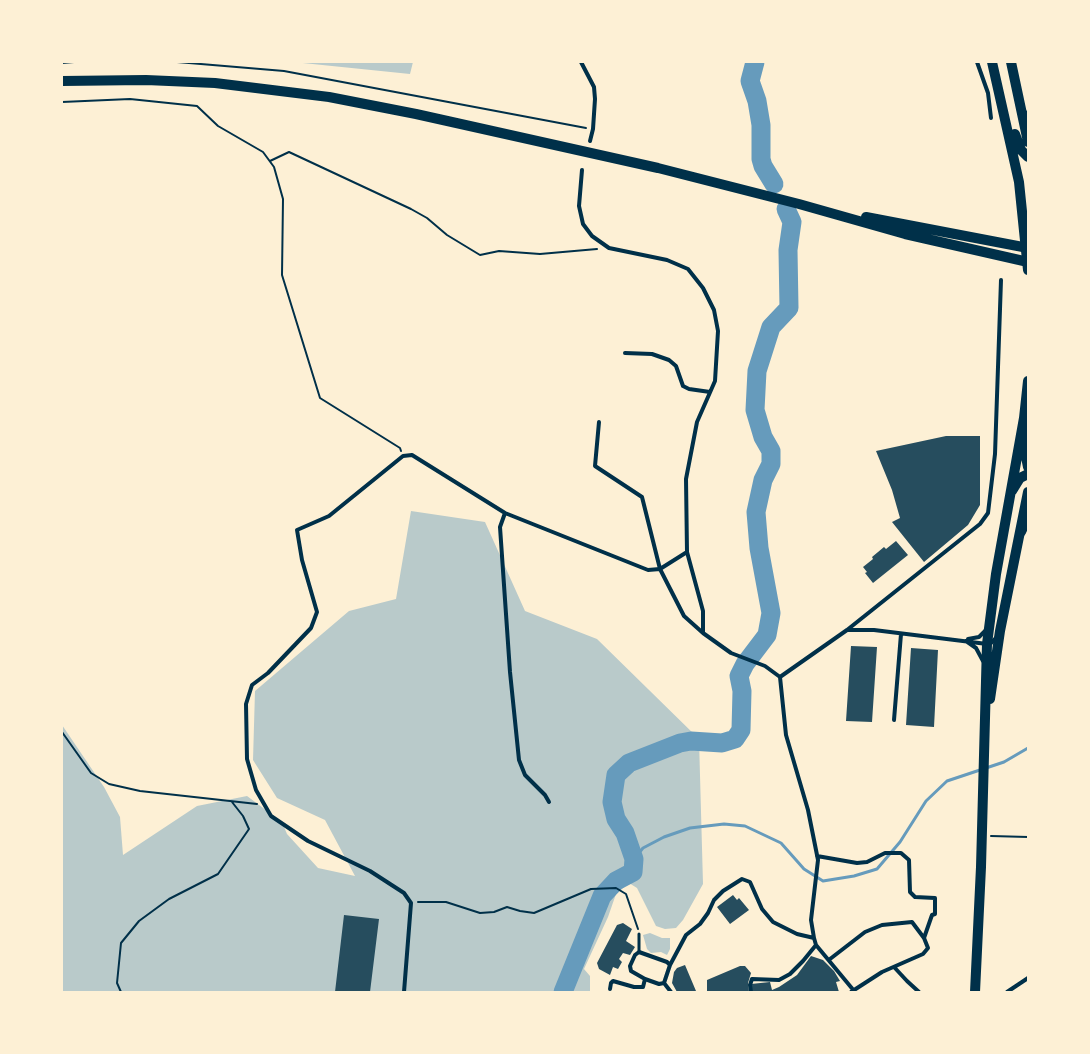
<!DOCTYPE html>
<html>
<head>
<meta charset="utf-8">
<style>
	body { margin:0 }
	#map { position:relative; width:1090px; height:1054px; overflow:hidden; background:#fdf0d5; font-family:Roboto,sans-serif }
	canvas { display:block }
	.frame { position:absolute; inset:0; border:63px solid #fdf0d5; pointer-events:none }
</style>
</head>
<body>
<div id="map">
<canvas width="1090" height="1054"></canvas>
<div class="frame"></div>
</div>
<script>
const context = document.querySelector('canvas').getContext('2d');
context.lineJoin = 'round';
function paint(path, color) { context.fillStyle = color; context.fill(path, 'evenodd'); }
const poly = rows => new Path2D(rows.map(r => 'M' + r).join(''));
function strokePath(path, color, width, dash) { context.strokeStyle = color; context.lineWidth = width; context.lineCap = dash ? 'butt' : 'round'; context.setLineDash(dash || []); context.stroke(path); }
paint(poly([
	[293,62,413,62,410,74],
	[411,511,485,522,525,611,597,639,699,739,703,884,683,920,676,928,665,929,656,926,637,888,629,883,616,894,608,917,584,969,590,976,590,992,62,992,62,725,104,787,120,817,123,855,197,806,247,796,282,822,287,834,318,868,355,876,325,820,277,798,253,760,255,691,349,611,396,599],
	[650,933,662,938,670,938,670,949,667,955,661,952,651,953,647,949,643,935]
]), '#b9caca');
strokePath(poly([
	[634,859,643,848,664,837,690,828,724,824,745,826,781,843,804,869,823,881,854,876,877,869,900,842,926,801,947,781,1004,762,1028,748]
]), '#669bbc', 3);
strokePath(poly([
	[755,62,750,81,757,101,761,125,761,159,763,166,774,184],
	[563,992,602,896,616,881,633,872,634,859,625,833,616,819,612,802,616,775,629,763,680,743,691,741,722,743,735,739,741,730,742,691,739,676,745,664,767,635,771,613,759,548,756,512,763,480,771,464,771,451,763,437,755,410,757,371,771,327,789,308,788,250,792,222,786,209]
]), '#669bbc', 19);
paint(poly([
	[946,436,980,436,980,505,968,525,924,562,892,522,900,518,892,490,876,451],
	[896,541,908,555,873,583,865,573,867,572,863,567,873,559,872,557,884,547,886,549],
	[851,646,877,647,872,722,846,721],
	[911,648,938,650,934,727,906,725],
	[733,895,737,900,739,898,749,910,730,924,717,907],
	[344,915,379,919,370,992,335,992],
	[623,923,632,929,626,941,635,947,630,955,623,953,619,959,622,962,618,969,613,967,610,975,599,969,597,963,617,925],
	[811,956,823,960,834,971,840,981,836,982,839,992,752,992,751,984,770,982,772,990,779,987,797,975],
	[685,965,696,991,677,992,672,983,674,972,677,968],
	[740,966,745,966,751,973,748,983,749,992,707,992,707,980]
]), '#264d5e');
strokePath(poly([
	[177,62,284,71,586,128],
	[62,63,74,62],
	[62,102,130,99,197,106,218,126,263,152,274,167,283,199,282,275,320,398,400,448,401,451],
	[270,161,289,152,411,209,427,218,447,235,480,255,499,251,540,254,597,249],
	[62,732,91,773,109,784,140,791,257,804],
	[991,836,1028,837],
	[418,902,446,902,480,913,494,912,507,907,520,911,534,913,591,889,616,888,626,894,638,929],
	[121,992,117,983,121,943,139,921,169,899,218,874,249,829,243,816,232,802]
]), '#003049', 2);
strokePath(poly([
	[639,952,639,934]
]), '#003049', 3);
strokePath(poly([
	[581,62,594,87,595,99,593,129,590,141],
	[977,62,988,93,991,118],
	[582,170,579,206,583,224,592,236,609,248,667,260,688,269,703,288,714,310,718,331,715,381,697,422,686,479,687,552],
	[625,353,652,354,669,360,676,366,683,386,689,389,710,392],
	[505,513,500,527,510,672,519,760,525,775,545,795,549,802],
	[847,630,874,630,987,644,991,643,997,637],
	[703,633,703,611,687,552,660,569,684,616,703,633,731,653,765,666,780,677],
	[968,639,979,637,986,630],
	[966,641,976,648,983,661],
	[780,677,847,630,980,524,988,513,995,454,1001,280],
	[780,677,786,735,808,810,818,860,811,920,814,938,816,945,855,992],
	[894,720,901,634],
	[817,856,857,863,867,862,885,853,901,853,909,860,910,892,915,897,935,898,935,914,932,915,924,938,928,948,923,954,882,972,851,992],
	[830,959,865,932,882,925,912,922,924,938],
	[894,967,907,981,919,992],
	[664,983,670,965,686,935,700,924,708,913,714,900,723,891,742,879,750,882,762,909,773,922,797,934,814,938],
	[664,983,659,984,645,979,631,971,630,966,635,955,639,952,667,962,670,965],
	[664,983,671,992],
	[610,989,611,983,613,981,634,987,643,987,645,979],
	[404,992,411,903,404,893,370,871,308,841,271,816,256,790,247,759,246,704,252,685,268,673,311,628,317,612,302,560,297,530,329,516,403,456,412,455,505,513,648,570,660,569,642,497,595,466,599,422],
	[751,992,750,985,752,979,779,980,790,974,803,961,816,945],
	[1007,992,1028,978]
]), '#003049', 4);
strokePath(poly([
	[992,62,1019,182,1028,270],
	[1011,62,1028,142],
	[1015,134,1021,150,1028,157],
	[1028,432,1025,452,1028,467],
	[1012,491,1020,478,1028,474],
	[990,699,1000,631,1028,492],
	[975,992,981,867,987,644,996,574,1024,418,1028,381]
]), '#003049', 10);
strokePath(poly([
	[62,81,146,80,215,83,329,97,416,114,658,168,799,204,905,234,1028,262],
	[1023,114,1028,123],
	[866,217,1028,248],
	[1021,532,1028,517]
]), '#003049', 10);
</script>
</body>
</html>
